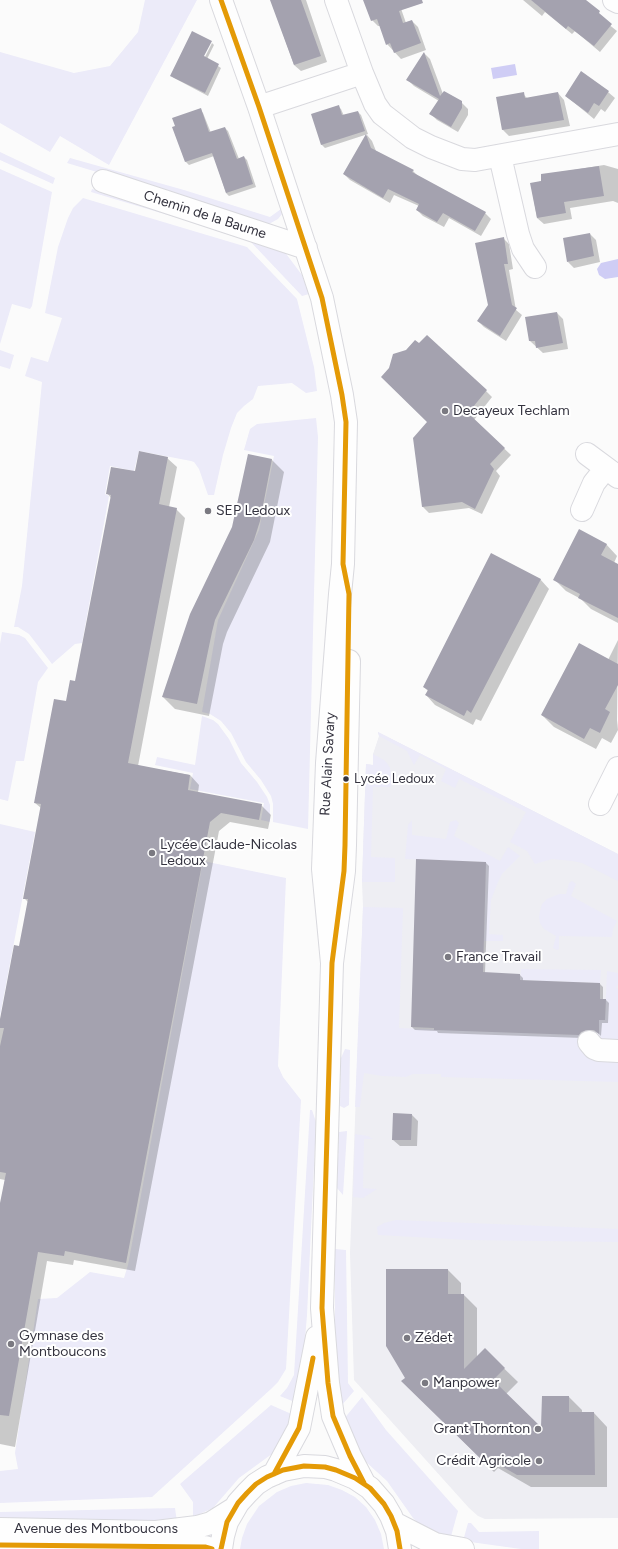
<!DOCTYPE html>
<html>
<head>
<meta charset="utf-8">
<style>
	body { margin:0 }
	canvas { display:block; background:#fbfbfb }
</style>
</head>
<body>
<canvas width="618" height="1549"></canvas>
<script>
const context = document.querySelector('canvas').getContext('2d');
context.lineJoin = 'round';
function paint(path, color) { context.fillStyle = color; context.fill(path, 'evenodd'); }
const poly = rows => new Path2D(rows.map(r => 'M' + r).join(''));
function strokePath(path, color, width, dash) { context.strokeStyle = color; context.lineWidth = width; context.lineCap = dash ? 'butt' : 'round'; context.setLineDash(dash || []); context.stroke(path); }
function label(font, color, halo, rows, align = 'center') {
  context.font = font + ' Figtree,sans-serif'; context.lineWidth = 4; context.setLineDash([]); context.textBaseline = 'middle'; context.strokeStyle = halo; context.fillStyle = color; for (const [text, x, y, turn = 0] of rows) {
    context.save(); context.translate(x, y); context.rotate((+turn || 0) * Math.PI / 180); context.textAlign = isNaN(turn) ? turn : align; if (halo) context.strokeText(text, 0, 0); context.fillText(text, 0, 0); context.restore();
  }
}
paint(poly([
	[378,732,618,854,618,1518,485,1519,478,1516,469,1508,354,1380,350,1253,363,907,362,882,366,764,373,765,373,754,379,736]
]), '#eeeef3');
paint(poly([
	[145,0,197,0,109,165,60,136,50,152,0,123,0,52,74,73,110,66,138,32],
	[0,152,55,178,53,184,0,160],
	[70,158,184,190,270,217,281,209,282,214,278,219,269,224,67,163],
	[0,169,52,192,32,306,30,309,12,304,0,344],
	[92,189,269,240,284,251,302,275,309,294,302,296,248,239,91,192],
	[83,198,247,247,297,299,314,367,317,391,306,393,292,383,258,386,253,399,244,406,237,413,231,428,223,455,214,495,208,495,199,469,194,462,191,461,139,451,134,471,110,466,105,494,109,496,82,643,75,644,52,664,29,634,18,627,14,627,22,586,42,382,25,376,31,357,48,362,62,318,45,313,58,247,68,218,73,208],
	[0,350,14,355,10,369,0,366],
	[316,418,318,437,308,829,273,822,273,804,271,796,261,780,246,762,231,733,221,721,210,714,202,712,218,620,259,530,274,456,244,450,250,429,257,424],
	[2,632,19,635,25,638,48,668,38,682,24,761,16,761,8,801,0,799,0,644],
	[202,716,213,720,218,724,229,739,241,763,257,782,267,797,270,805,270,822,261,820,264,803,190,789,193,773,155,765,157,757,195,765],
	[378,732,618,854,618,881,582,863,573,861,552,859,535,864,527,851,510,842,526,812,459,779,455,788,441,781,446,769,420,755,414,765,407,751,379,736],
	[373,754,384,760,387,763,390,768,392,785,389,787,373,787,371,857,395,858,395,882,362,882,366,764,373,765],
	[412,820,412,835,446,839,450,822,456,820,459,823,454,836,500,861,508,847,520,856,502,874,498,882,491,900,489,934,503,935,503,941,484,941,486,862,405,859,408,825],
	[0,824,35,832,0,1016],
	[203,861,286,878,278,1066,283,1077,301,1100,286,1369,278,1382,271,1389,152,1497,0,1503,0,1471,18,1469,15,1453,38,1299,57,1298,90,1272,124,1278,128,1265],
	[572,881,576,884,571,896,617,921,613,929,612,937,559,936,559,949,557,950,553,948,556,936,544,929,540,923,539,917,540,911,542,904,547,899,559,894,566,894,569,883],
	[363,907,403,908,399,1028,579,1035,580,1046,585,1054,589,1057,618,1061,618,1082,441,1077,441,1074,413,1074,406,1077,382,1076,364,1073,360,1107,355,1107],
	[521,969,601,970,600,983,520,980],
	[607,971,618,973,618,984,616,988,618,989,618,1041,598,1039,599,1020,605,1020],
	[345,1049,350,1050,349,1105,344,1108,340,1106,340,1104,341,1058],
	[310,1110,312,1110,316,1122,307,1315,302,1374,297,1403,280,1396,287,1388,294,1375],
	[347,1131,347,1132,343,1195,337,1188,339,1132],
	[355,1134,368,1136,373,1139,364,1139,363,1188,377,1189,363,1198,353,1197],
	[396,1220,618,1229,618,1242,468,1240,378,1235,377,1227,384,1223],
	[335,1249,346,1250,348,1383,354,1391,342,1405,339,1397,335,1375],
	[362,1397,386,1430,458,1511,450,1540,420,1525,413,1518,387,1481,366,1462,354,1449,343,1420],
	[271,1405,296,1416,276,1451,239,1478,213,1508,193,1517,193,1502,180,1484],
	[306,1483,328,1485,342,1490,355,1497,366,1507,375,1520,381,1534,384,1549,240,1549,242,1538,247,1524,259,1506,277,1492,291,1486],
	[175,1508,177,1522,0,1522,0,1512],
	[468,1523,471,1523,479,1532,539,1531,539,1549,521,1549,463,1541]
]), '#ecebf9');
paint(poly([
	[515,64,517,75,493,79,491,68],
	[618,259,618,277,605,279,599,275,597,269,601,263]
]), '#cfcdf5');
paint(poly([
	[271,0,306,0,327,62,301,71,294,65],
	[364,0,398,0,406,23,412,21,418,27,426,50,401,59,387,44,380,26,378,26,372,20],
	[523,0,578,0,617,31,600,52,575,31,572,34,545,12,542,16],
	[212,43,214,45,207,59,221,68,208,96,174,78,171,75,201,60,203,61],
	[424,53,430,59,443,94,461,102,468,109,468,115,458,132,437,120,431,114,439,101,414,86,408,80],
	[581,73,608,92,615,98,605,112,601,109,594,119,566,96],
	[558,93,564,100,570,126,509,136,503,130,497,98,523,94,528,99],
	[338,106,341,109,344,116,358,112,361,115,368,134,325,148,322,145,313,114],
	[200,110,203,113,211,133,225,128,228,131,239,159,244,157,247,160,256,187,229,196,226,193,214,156,189,165,186,162,174,128],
	[367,135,372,141,376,151,413,171,419,177,485,213,491,219,481,236,449,218,444,227,423,216,417,210,419,206,394,195,390,203,350,180,344,174],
	[604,165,618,169,618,203,613,201,570,208,572,219,544,224,537,218,531,184,542,181,542,175],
	[590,234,596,240,600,262,574,268,568,262],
	[503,238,509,244,513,269,509,270,516,310,522,315,506,341,484,327,478,321,489,305],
	[557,313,563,319,568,349,543,353,530,341],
	[486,391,492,397,474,420,511,455,496,471,500,476,482,514,469,508,429,513,423,507,414,438],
	[249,456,272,460,284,472,270,542,227,632,223,644,209,716,175,709,163,697,233,527],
	[167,458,177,467,169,507,176,509,185,518,138,766,190,775,199,785,198,793,261,805,271,815,268,829,230,822,219,831,135,1271,74,1260,73,1265,47,1261,15,1447,0,1444,0,1208,5,1180,0,1179,0,1024,20,947,28,902,24,898,41,808,35,803,67,703,76,682,111,498,107,493,136,472],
	[606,544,617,556,614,563,618,565,618,623,591,609,581,599,566,591,555,580],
	[540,579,549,589,481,721,476,719,473,725,435,705,426,695,428,691,424,687],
	[618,640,617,720,618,730,611,743,602,738,596,749,554,727,542,715,608,660],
	[417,860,486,863,489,866,485,973,520,975,523,978,523,981,600,984,603,987,603,1000,606,1000,609,1003,608,1023,602,1023,601,1036,598,1033,591,1032,582,1038,438,1033,437,1031,415,1030,412,1027],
	[412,1115,418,1121,417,1146,400,1146,393,1140],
	[448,1270,461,1283,461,1295,464,1295,477,1308,477,1358,485,1350,518,1382,506,1394,542,1430,543,1397,569,1397,582,1410,582,1413,594,1413,607,1427,607,1487,531,1487,498,1468,494,1472,416,1394,406,1378]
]), '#0003');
paint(poly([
	[270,0,301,0,321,56,294,65],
	[363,0,422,0,423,3,399,11,403,23,412,20,421,43,394,53,390,43,386,45,377,19,371,21],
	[531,0,586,0,600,11,599,13,612,24,594,46,568,26,566,29],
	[192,31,212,41,204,56,219,64,205,93,170,76],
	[424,52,440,96,444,91,462,101,462,108,451,127,429,114,439,99,406,80],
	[581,71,609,91,599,106,594,103,588,113,565,96],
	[524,92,525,98,558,92,564,120,502,130,496,97],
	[339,105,342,115,358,111,365,131,321,145,311,114],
	[201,108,209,132,225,127,237,159,244,156,253,184,226,193,212,153,185,162,172,127,175,126,172,118],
	[366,134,371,148,414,170,412,172,486,212,475,231,443,213,437,222,416,210,419,204,388,189,383,198,343,174],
	[599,166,604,196,564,202,566,213,537,218,530,183,541,181,541,174],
	[590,233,594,256,567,262,563,238],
	[504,237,508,264,504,264,512,305,517,308,500,336,477,321,488,305,475,243],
	[557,312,563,343,536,348,535,341,529,341,525,317],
	[427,335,487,390,468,413,505,448,490,464,494,469,475,509,462,502,422,507,413,438,427,422,381,377,389,368,393,354,406,350,415,340,419,343],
	[139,451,168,457,159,504,177,508,128,763,190,775,188,790,262,804,259,820,221,813,210,822,126,1263,65,1251,64,1256,38,1252,9,1416,0,1415,0,1203,6,1173,0,1172,0,1046,4,1028,0,1028,0,1019,14,945,19,946,28,899,23,899,41,804,34,803,54,699,66,701,70,680,75,681,111,495,106,494,111,467,135,471],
	[248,454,272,459,260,521,254,540,215,620,212,632,197,704,162,697,190,614,232,527],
	[579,529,607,544,601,555,618,564,618,618,578,598,580,594,553,580],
	[491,553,541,579,471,713,467,710,464,716,425,695,428,690,423,687],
	[579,643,618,664,618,685,605,709,610,712,600,733,590,728,584,739,541,715],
	[416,859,486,862,483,972,520,974,520,980,600,983,600,999,606,999,605,1020,599,1020,599,1034,594,1030,587,1030,581,1032,579,1035,434,1030,434,1028,411,1027],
	[393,1113,412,1114,411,1140,392,1140],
	[386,1269,448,1269,448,1294,464,1294,464,1369,485,1348,505,1368,493,1380,541,1427,542,1396,569,1396,569,1412,594,1412,595,1475,517,1475,484,1456,481,1459,401,1381,405,1378,386,1346]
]), '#a4a2af');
const minor = poly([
	[221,0,259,107,322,298,342,395,346,422,343,564,340,594,327,763,323,869,332,963],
	[336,0,362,73,375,104,382,114,413,138,431,147,462,159,475,160,618,134],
	[614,0,618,2],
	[259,107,362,73],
	[500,156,518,234,523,249,535,267],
	[103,181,306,248],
	[587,454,618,477],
	[582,510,594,483,606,468],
	[349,661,345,845,344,871,332,963,322,1308,328,1383,333,1416,350,1456,364,1483],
	[600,804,618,768],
	[589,1042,594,1048,599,1050,618,1051],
	[274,1474,299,1428,317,1337],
	[394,1523,435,1544,463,1549],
	[0,1529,156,1532,197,1527,211,1523,235,1508],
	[0,1545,205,1547,212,1549],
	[221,1549,223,1536,227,1522,238,1503,247,1493,256,1484,267,1477,283,1470,304,1466,325,1467,336,1470,355,1478,370,1488,384,1504,391,1516,397,1531,400,1549]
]);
strokePath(minor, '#d9d9de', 24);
strokePath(minor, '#fefefe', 22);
strokePath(poly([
	[221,0,259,107,322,298,342,395,346,422,343,564,349,594,345,845,344,871,332,963,322,1308,328,1383,333,1416,350,1456,364,1483],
	[274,1474,299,1428,313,1358],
	[0,1545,205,1547,212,1549],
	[221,1549,227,1522,238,1503,247,1493,256,1484,267,1477,283,1470,304,1466,325,1467,336,1470,355,1478,370,1488,384,1504,391,1516,397,1531,400,1549]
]), '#e49a06', 5);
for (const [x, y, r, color] of [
	[445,411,4,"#7a7981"],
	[208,511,4,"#7a7981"],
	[346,779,3.5,"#34333f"],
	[152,853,4,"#7a7981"],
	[448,957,4,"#7a7981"],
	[407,1338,4,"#7a7981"],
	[11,1344,4,"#7a7981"],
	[425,1383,4,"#7a7981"],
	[538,1429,4,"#7a7981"],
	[539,1461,4,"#7a7981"]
]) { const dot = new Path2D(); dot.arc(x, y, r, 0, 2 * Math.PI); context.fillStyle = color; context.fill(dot); strokePath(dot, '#fff', 1.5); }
label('13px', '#34333f', '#fff', [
	["Lycée Ledoux",354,779]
], 'left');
label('14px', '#34333f', '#fff', [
	["Chemin de la Baume",205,215,18],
	["Rue Alain Savary",328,764,-87],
	["Avenue des Montboucons",96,1529]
]);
label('14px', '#34333f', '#fff', [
	["Decayeux Techlam",453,411],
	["SEP Ledoux",216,511],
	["Lycée Claude-Nicolas",160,845],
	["Ledoux",160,861],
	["France Travail",456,957],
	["Gymnase des",19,1336],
	["Montboucons",19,1352],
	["Zédet",415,1338],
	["Manpower",433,1383],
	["Grant Thornton",530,1429,"right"],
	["Crédit Agricole",531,1461,"right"]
], 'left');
</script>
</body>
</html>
